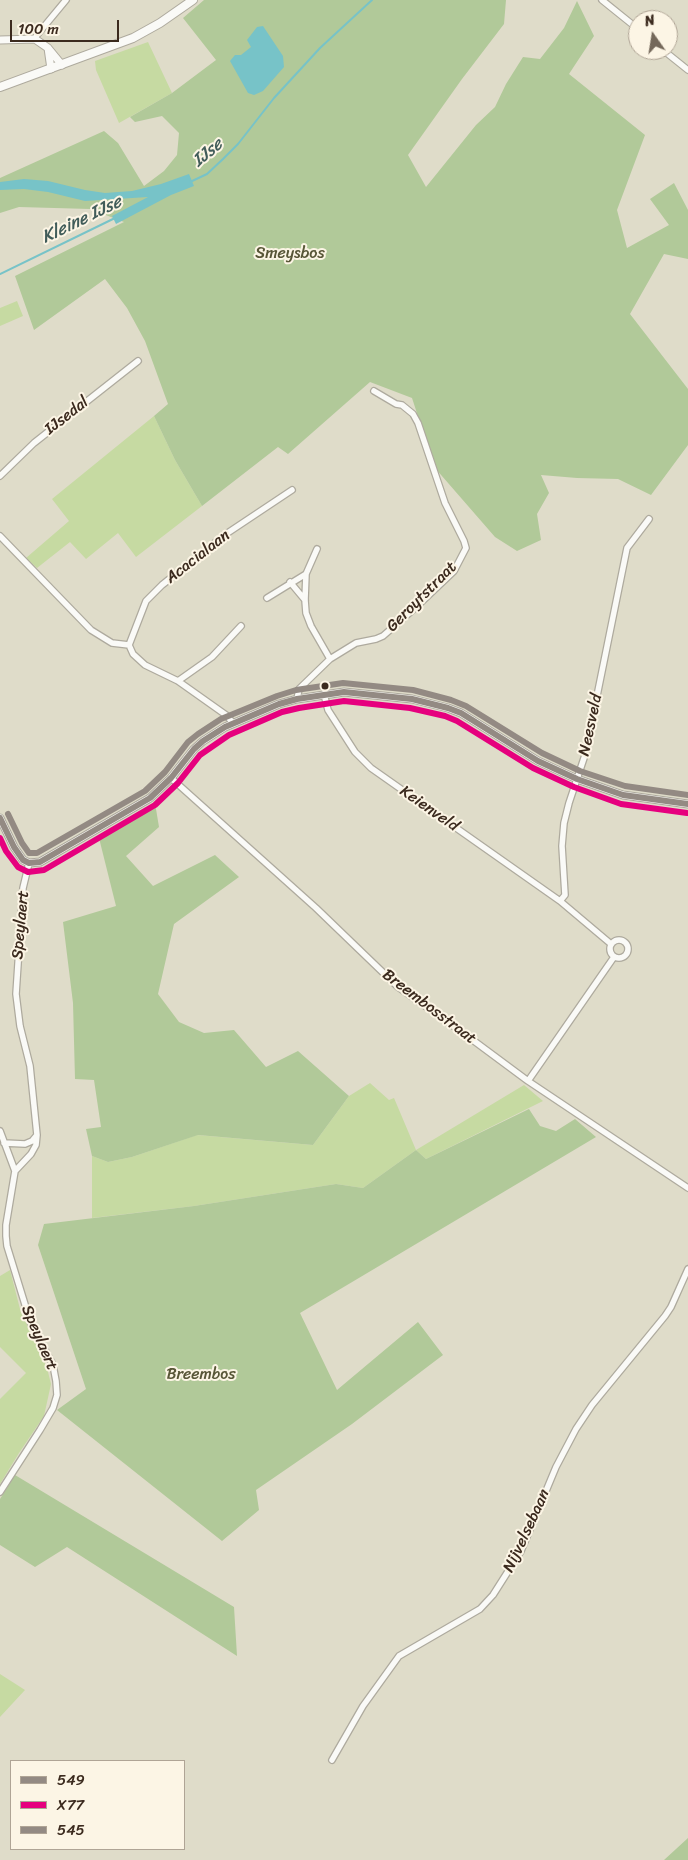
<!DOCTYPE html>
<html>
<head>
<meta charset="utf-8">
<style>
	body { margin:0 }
	#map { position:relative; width:688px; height:1860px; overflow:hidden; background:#dfdcc9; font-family:Sriracha,sans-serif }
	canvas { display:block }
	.legend { position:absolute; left:10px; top:1760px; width:175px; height:90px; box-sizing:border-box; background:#fcf5e5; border:1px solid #afa495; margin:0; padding:6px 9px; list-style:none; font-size:15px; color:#3b2a1e }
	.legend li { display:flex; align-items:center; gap:10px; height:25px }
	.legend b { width:25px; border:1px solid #afa495 }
	.north { position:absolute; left:628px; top:10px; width:50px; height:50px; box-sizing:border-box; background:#fcf5e5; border:1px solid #afa495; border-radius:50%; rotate:347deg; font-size:14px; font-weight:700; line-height:20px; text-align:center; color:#3b2a1e }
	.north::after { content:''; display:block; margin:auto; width:18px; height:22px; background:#74685a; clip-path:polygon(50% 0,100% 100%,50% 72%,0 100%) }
	.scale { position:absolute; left:10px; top:20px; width:109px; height:22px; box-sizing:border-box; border:2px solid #3b2a1e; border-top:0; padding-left:6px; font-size:15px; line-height:18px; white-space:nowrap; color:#3b2a1e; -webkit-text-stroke:4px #fcf5e5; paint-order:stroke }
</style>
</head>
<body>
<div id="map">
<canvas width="688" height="1860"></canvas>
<ul class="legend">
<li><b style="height:6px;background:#938a83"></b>549</li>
<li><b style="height:6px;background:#e6007e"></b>X77</li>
<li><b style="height:6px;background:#938a83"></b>545</li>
</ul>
<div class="north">N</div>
<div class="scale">100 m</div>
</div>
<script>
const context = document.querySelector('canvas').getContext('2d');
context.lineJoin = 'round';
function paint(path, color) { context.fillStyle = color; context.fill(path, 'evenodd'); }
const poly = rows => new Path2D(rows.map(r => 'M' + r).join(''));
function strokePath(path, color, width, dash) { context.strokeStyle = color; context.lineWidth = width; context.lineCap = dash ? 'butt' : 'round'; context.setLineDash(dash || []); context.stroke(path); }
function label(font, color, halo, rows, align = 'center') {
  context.font = font + ' Sriracha,sans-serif'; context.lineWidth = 4; context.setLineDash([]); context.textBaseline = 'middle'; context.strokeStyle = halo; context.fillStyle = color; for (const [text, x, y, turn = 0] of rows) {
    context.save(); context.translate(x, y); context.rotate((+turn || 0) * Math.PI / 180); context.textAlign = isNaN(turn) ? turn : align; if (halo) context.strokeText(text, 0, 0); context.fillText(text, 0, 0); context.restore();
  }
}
paint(poly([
	[148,42,172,93,119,123,96,70,95,61],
	[17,301,23,316,0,326,0,308],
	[154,416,175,460,202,506,136,557,118,533,86,559,70,542,37,568,26,558,69,521,52,499],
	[370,1083,389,1100,394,1098,416,1150,524,1085,543,1101,426,1159,416,1150,363,1188,336,1184,194,1206,92,1218,92,1156,108,1162,132,1157,197,1135,313,1145,349,1096],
	[10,1270,20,1309,47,1368,51,1384,44,1416,19,1453,0,1484,0,1399,26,1373,0,1347,0,1276],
	[0,1674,25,1690,0,1717]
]), '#c6daa2');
paint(poly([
	[204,0,506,0,504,24,462,79,408,155,426,187,476,125,495,107,506,84,523,57,540,59,564,28,577,1,594,36,569,74,645,135,617,210,627,248,669,225,650,199,674,183,688,210,688,259,664,254,630,314,688,389,688,445,651,495,618,479,577,478,541,475,549,493,537,514,541,540,517,551,495,537,435,468,412,398,370,382,288,454,278,447,202,506,175,460,154,416,168,404,145,341,127,308,105,279,34,330,15,276,124,222,90,209,19,207,0,213,0,178,104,131,118,143,144,186,164,171,177,155,179,133,162,116,135,122,130,117,172,93,216,60,183,18],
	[155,803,159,827,126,856,153,886,215,855,239,877,174,924,158,994,179,1022,204,1033,234,1030,266,1067,298,1051,349,1096,313,1145,198,1135,132,1157,108,1162,92,1156,86,1129,101,1127,94,1080,75,1079,73,1003,63,922,116,906,99,838],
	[529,1109,540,1126,556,1131,575,1119,596,1137,300,1313,337,1390,418,1322,443,1355,352,1424,256,1490,259,1510,222,1541,57,1410,86,1389,38,1245,44,1224,194,1206,336,1184,363,1188,416,1150,426,1159],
	[15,1475,234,1607,237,1656,67,1547,35,1567,0,1545,0,1499],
	[688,1838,688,1860,664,1860]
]), '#b1c999');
paint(poly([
	[263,26,283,56,284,67,263,91,254,95,248,93,230,61,235,55,241,55,251,47,247,40,257,27],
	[189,174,194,186,171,195,116,224,112,216,148,197,85,201,48,192,24,189,0,190,0,182,24,179,48,181,85,190,105,193,132,191,161,184]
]), '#77c3c8');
strokePath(poly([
	[190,182,207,174,223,159,238,144,274,98,320,48,372,0],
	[0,274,115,218]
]), '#77c3c8', 2);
const minor = poly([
	[602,0,638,29],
	[35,39,37,35,66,0],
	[663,50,688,70],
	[0,476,34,443,138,361],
	[0,536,91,630,112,643,129,645],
	[317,549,306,574,305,600,306,613,311,626,330,659],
	[290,582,305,600],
	[267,598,306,574],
	[129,645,146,601,162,585,226,534,292,490],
	[129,645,133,654,145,665,178,681,226,715,233,723],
	[178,681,212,657,241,626],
	[324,694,328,710,355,752,371,768,560,901,611,944],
	[297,699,299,689,330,659,356,643,376,639,383,636,415,608,454,571,466,548,464,541,445,503,418,423,413,414,402,405,396,404,374,391],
	[171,778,316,908,398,987,466,1035,528,1081,688,1188],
	[29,863,23,888,16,994,20,1026,30,1066,37,1135],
	[560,901,565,895,562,846,564,823,569,803,585,755,627,548,649,519],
	'610 949a9 9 0 1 1 18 0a9 9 0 1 1-18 0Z',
	[528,1081,614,957],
	[0,1131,15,1171],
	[0,1492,40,1430,53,1408,57,1395,56,1381,53,1365,31,1324,7,1246,6,1236,6,1225,15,1171,31,1154,36,1145,37,1135,32,1141,25,1144,4,1143],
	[332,1760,363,1706,399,1656,480,1609,493,1595,521,1551,556,1467,576,1429,592,1405,665,1316,671,1307,688,1269]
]);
const tertiary = poly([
	[0,40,35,39,48,48,62,65],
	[48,48,51,69],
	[0,818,14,847,23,860,29,863,40,862,150,798,171,778,194,749,203,741,225,727,279,704,297,699,344,692,412,699,448,708,461,713,538,761,577,779,623,795,688,804]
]);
const secondary = poly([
	[0,87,133,38,160,23,193,0]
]);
strokePath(minor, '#aeaa9e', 8);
strokePath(tertiary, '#aeaa9e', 9);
strokePath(secondary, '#aeaa9e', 10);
strokePath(minor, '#fafaf7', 5.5);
strokePath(tertiary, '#fafaf7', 7);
strokePath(secondary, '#fafaf7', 8);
strokePath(poly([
	[0,818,14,847,23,860,29,863,40,862,150,798,171,778,194,749,203,741,225,727,279,704,297,699,344,692,412,699,448,708,461,713,538,761,577,779,623,795,688,804]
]), '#938a83', 6);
strokePath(poly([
	[0,838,6,851,18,867,28,872,44,870,155,805,178,783,200,755,229,735,282,712,299,708,344,701,410,708,445,716,457,721,533,768,574,787,621,804,687,813]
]), '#e6007e', 6);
strokePath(poly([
	[8,814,22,843,29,853,37,853,145,791,165,772,188,742,198,734,221,719,277,696,296,690,343,683,413,690,451,700,466,706,542,753,580,771,625,786,688,795]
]), '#938a83', 6);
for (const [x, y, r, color] of [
	[325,686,4.5,"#3b2a1e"]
]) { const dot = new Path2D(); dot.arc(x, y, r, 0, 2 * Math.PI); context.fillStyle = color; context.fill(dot); strokePath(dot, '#fcf5e5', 2); }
label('16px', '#585637', '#fcf5e5', [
	["Smeysbos",290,254],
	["Breembos",201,1375]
]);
label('16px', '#3b2a1e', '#fcf5e5', [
	["IJsedal",67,416,-38],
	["Acacialaan",198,557,-38],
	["Geroytstraat",422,597,-45],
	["Neesveld",591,725,-78],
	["Keienveld",429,809,35],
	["Speylaert",21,925,-85],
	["Breembosstraat",429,1007,37],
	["Speylaert",39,1338,67],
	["Nijvelsebaan",527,1531,-65]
]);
label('italic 18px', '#415c59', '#fcf5e5', [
	["IJse",208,153,-40],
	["Kleine IJse",82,220,-26]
]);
</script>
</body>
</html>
